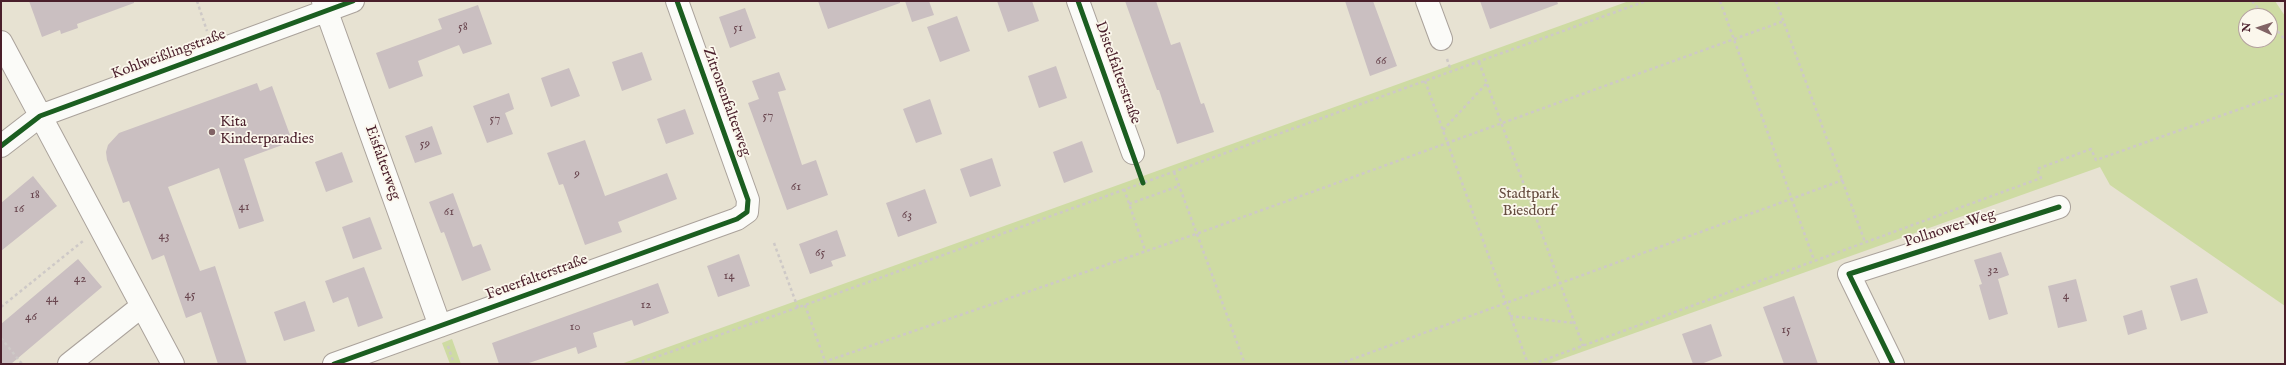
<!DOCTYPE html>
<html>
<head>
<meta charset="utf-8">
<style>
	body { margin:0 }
	#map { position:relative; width:2286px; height:365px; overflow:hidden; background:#e7e2d2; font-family:"IM FELL English",serif }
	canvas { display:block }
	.frame { position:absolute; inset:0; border:2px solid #4a1f2b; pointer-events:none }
	.north { position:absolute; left:2238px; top:8px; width:40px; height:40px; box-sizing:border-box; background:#fbf7ec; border:1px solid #b4a19f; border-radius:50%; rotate:273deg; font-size:11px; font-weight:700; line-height:16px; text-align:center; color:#4a1f2b }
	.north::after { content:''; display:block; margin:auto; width:14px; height:18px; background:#816365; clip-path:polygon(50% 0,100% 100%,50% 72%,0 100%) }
</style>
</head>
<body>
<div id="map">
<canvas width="2286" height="365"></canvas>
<div class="frame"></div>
<div class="north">N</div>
</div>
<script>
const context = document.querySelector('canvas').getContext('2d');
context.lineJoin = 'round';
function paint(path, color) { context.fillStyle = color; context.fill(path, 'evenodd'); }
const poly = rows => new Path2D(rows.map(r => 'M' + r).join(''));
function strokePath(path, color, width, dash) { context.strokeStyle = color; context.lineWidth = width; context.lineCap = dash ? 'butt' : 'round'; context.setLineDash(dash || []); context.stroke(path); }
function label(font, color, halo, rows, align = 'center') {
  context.font = font + ' "IM FELL English",serif'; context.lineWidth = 3.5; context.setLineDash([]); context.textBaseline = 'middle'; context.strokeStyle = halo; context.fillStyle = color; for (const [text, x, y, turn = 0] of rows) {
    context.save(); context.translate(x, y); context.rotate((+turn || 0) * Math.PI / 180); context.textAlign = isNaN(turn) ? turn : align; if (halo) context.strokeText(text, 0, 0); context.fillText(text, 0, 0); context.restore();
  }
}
paint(poly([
	[1629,1,2275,1,2285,16,2285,306,2110,185,2100,167,1548,364,621,364],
	[2246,16,2270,16,2270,40,2246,40],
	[452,339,461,364,450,364,442,343]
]), '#cedba3');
paint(poly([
	[29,1,134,1,134,3,77,24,78,28,61,34,60,30,42,37],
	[818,1,900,1,900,3,828,29],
	[905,1,929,1,934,15,912,22],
	[997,1,1032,1,1039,21,1008,32],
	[1125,1,1156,1,1171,45,1180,42,1201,104,1204,103,1214,132,1177,144,1159,90,1157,90],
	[1345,1,1373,1,1397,66,1370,76],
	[1480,1,1557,1,1558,4,1490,29],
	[478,5,492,44,463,54,459,45,418,61,423,76,389,89,376,53,442,29,438,19],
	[745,8,756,38,730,48,719,17],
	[957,16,970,51,940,62,927,27],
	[642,52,652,80,622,91,612,62],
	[1056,66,1067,98,1039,108,1028,76],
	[569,68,580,96,551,107,541,78],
	[779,72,786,90,778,92,802,165,816,160,828,195,787,210,748,103,759,99,752,81],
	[257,83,260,91,272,86,290,135,283,137,285,144,244,159,264,221,239,229,219,168,168,187,200,271,215,266,247,364,218,364,201,312,186,318,164,255,152,260,129,201,123,203,107,160,106,152,108,145,119,133],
	[509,93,514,109,505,113,513,134,487,143,473,106],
	[930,99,942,134,916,143,903,109],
	[685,109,694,134,666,144,657,119],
	[432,126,442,154,415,163,405,136],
	[585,140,605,196,667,173,677,199,618,222,622,232,585,245,563,184,559,185,547,153],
	[1082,141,1093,172,1064,183,1053,152],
	[342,152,353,182,326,192,315,162],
	[992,158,1001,186,970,197,960,169],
	[33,176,57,206,1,251,1,203],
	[925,189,937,223,898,237,886,203],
	[453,193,473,247,481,244,491,270,462,281,444,232,441,233,429,202],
	[370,217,382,249,353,259,342,227],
	[837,230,846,256,831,261,833,266,810,274,799,244],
	[2001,252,2009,275,1998,279,2008,314,1989,320,1979,285,1982,284,1974,260],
	[739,254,750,286,718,297,707,266],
	[78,259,102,287,11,364,1,364,1,324],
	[364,267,383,318,358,327,348,297,333,303,325,281],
	[2197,278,2208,313,2181,321,2170,286],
	[2076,279,2087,321,2058,328,2048,286],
	[658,283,669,313,634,326,632,320,593,333,597,347,578,354,576,347,526,364,499,364,492,343],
	[1794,296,1818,364,1784,364,1763,307],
	[305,301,315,331,284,341,274,312],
	[2142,310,2147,329,2128,335,2123,316],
	[1711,324,1722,356,1701,364,1693,364,1682,334]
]), '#cabfc1');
const minor = poly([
	[323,1,440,326],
	[1078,1,1133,153],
	[1427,1,1441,39],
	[1,42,173,364],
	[1,146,40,116,353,1],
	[69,364,142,306],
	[334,364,737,219,747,212,748,200,677,1],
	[1893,364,1849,274,2059,207]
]);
strokePath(minor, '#aaa29b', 24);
strokePath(poly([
	[197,1,207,31],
	[1720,1,1814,260],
	[1776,1,1865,242],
	[2252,1,2265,16],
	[2270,22,2285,40],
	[1447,59,1451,71],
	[1479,62,1583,346],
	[1425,81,1528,364],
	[1443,130,1487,83],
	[1174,172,1245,364],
	[1124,189,1145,250],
	[1129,204,1179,186],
	[774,243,798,308],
	[805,305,826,364],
	[1,307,83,241],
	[1510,316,1574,323],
	[1,338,22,364],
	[448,346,454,364],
	[636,364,805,305,1646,1],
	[818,364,1196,234,1784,21],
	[1339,364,1843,180],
	[1533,364,2041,178,2037,169,2091,149,2096,160,2285,93]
]), '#cec9c7', 2.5, [3, 3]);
strokePath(minor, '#fbfbf8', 22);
strokePath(poly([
	[1078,1,1143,183],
	[1,146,40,116,353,1],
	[1849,274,2059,207],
	[1849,274,1893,364],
	[334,364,737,219,747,212,748,200,677,1]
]), '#1b5e20', 5);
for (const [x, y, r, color] of [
	[212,132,4,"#816365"]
]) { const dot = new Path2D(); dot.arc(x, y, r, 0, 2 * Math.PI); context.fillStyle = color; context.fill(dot); strokePath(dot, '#fbf7ec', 1.5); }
label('13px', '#6a4750', null, [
	["58",463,27],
	["51",738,28],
	["66",1381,61],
	["57",768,116],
	["57",495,119],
	["59",425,144],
	["9",577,174],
	["61",796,187],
	["18",35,195],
	["41",244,207],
	["16",19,209],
	["61",449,212],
	["63",907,215],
	["43",164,236],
	["65",820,253],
	["32",1993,270],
	["14",729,276],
	["42",80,279],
	["45",190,295],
	["4",2066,296],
	["44",52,299],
	["12",646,305],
	["46",31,317],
	["10",575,327],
	["15",1786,330]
]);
label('15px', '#4a1f2b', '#fbf7ec', [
	["Kohlweißlingstraße",169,55,-20],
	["Distelfalterstraße",1117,73,70],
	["Zitronenfalterweg",726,102,70],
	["Eisfalterweg",382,163,70],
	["Pollnower Weg",1950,229,-18],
	["Feuerfalterstraße",537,278,-20]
]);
label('15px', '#4a1f2b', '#fbf7ec', [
	["Kita",220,123],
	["Kinderparadies",220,140]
], 'left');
label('15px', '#664d40', '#fbf7ec', [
	["Stadtpark",1529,195],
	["Biesdorf",1529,212]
]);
</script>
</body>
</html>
